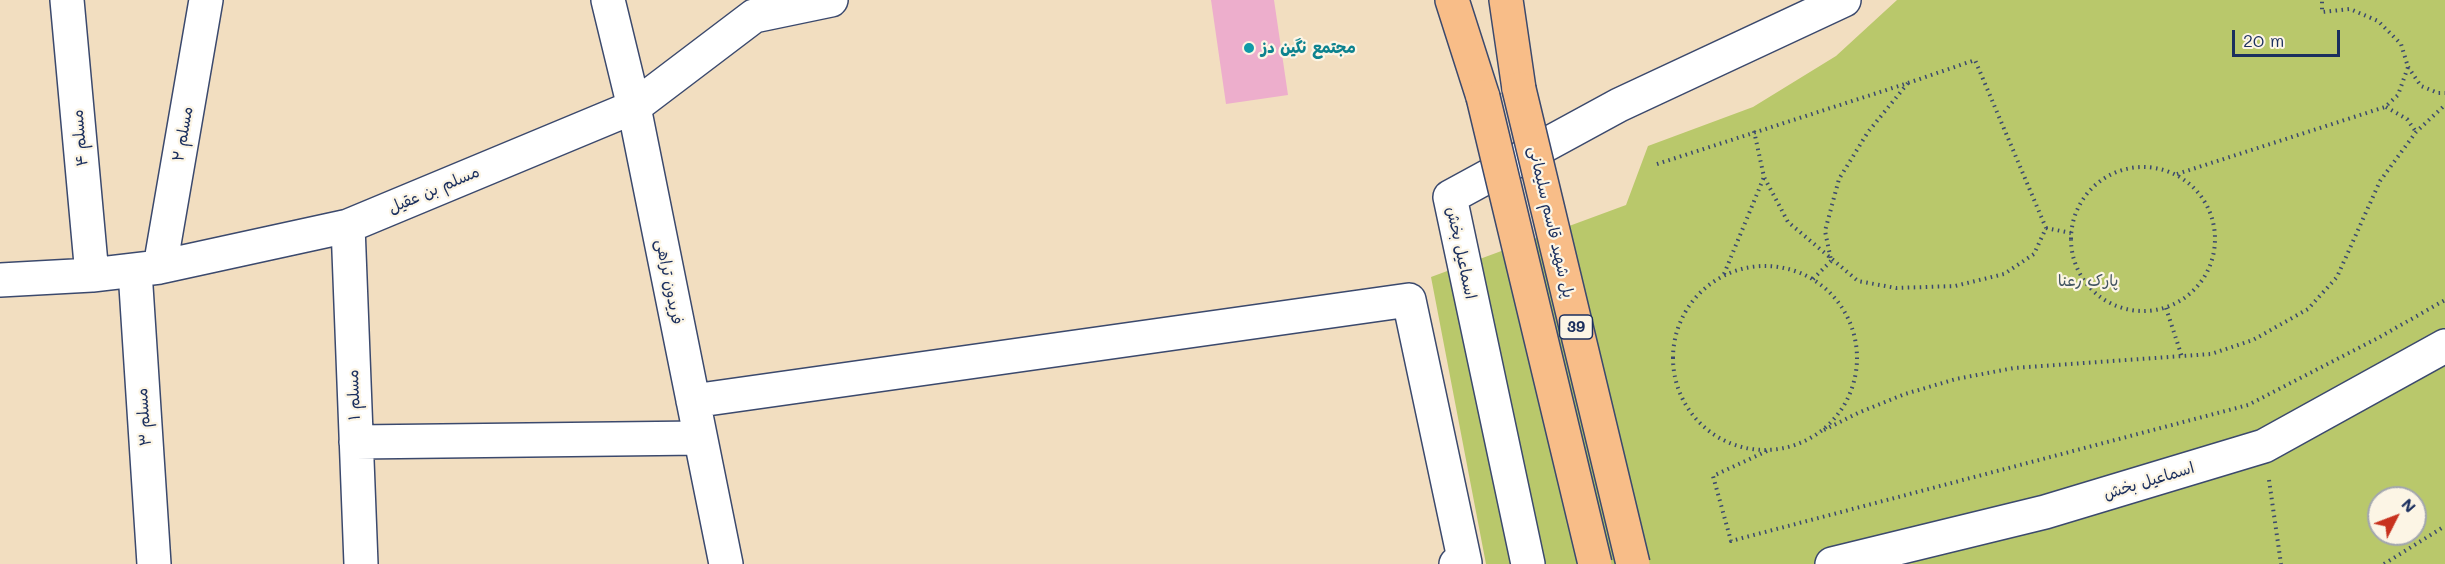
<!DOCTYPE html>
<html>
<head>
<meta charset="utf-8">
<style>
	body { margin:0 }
	#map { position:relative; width:2445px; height:564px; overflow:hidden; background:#f2dec0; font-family:Mali,sans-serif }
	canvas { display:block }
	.north { position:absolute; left:2367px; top:486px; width:60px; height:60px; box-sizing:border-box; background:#fcf5e5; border:2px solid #a2a6af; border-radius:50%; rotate:48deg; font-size:16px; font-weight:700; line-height:24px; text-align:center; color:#1b2f5e }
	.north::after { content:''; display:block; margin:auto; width:21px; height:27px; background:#c8321e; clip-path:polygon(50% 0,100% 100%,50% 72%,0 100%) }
	.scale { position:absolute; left:2232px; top:30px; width:108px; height:27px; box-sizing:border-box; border:3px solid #1b2f5e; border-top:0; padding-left:8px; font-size:18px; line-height:21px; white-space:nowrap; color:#1b2f5e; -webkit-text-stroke:4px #fcf5e5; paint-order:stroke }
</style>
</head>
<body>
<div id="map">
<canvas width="2445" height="564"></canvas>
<div class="north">N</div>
<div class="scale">20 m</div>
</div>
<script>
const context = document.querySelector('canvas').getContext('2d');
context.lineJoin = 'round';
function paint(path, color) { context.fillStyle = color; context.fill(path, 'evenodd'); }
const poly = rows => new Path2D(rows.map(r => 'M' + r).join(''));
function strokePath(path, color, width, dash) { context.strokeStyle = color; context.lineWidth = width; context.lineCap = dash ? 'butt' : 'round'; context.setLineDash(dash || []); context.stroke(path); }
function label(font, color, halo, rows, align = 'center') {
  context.font = font + ' Mali,"Playpen Sans Arabic",sans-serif'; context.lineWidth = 4.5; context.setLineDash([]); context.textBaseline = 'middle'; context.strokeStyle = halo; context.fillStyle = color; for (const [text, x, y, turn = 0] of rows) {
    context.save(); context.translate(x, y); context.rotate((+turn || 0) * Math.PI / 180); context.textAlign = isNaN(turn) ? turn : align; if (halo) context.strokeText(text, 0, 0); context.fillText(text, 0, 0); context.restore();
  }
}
paint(poly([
	[1897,0,2445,0,2445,564,1486,564,1431,277,1626,205,1648,146,1753,107,1836,56],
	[2379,498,2415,498,2415,534,2379,534]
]), '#b9c86b');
paint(poly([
	[1211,0,1274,0,1288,95,1226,104]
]), '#edaecc');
const minor = poly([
	[67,0,92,275],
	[608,0,634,107,726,564],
	[348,226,361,564],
	[160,267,206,0],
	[135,271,154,564],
	[0,280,92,275,160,267,348,226,634,107,754,16,831,0],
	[693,401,1409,300,1465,563,1456,564],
	[356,442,700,438],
	[1528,564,1450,197,1619,105,1844,0],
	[1832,564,2045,512,2264,446,2445,346]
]);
const major = poly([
	[1452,0,1483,97],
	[1506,0,1519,89]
]);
strokePath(minor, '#3b496d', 36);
strokePath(major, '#3b496d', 36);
strokePath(poly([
	[2408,67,2421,86,2438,93,2445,93],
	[2386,107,2407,119,2416,132],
	[1754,131,1764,177,1788,222,1858,281,1896,288,1955,286,2004,274,2034,254,2046,228,1975,60,1908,83],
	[1657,164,1908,83,1868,132,1839,179,1825,231,1831,260],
	'2071 239a72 72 0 1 1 144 0a72 72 0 1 1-144 0Z',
	[2177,174,2385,107,2398,95,2408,67,2401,44,2378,21,2350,9,2322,12,2322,0],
	[2046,228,2071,233],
	'1673 358a92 92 0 1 1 184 0a92 92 0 1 1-184 0Z',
	[1724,274,1764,177],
	[1813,279,1831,261],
	[2166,308,2182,357],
	[1824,430,1858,413,1905,394,1956,379,2014,368,2211,354,2253,340,2308,309,2337,277,2380,181,2416,132,2445,105],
	[1767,451,1713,476,1731,541,2248,405,2378,338,2445,300],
	[2269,480,2281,564],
	[2384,564,2445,526]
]), '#3b496d', 4, [1.5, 4.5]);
strokePath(minor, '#fff', 33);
strokePath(major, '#f8bd88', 33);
const majorBridge = poly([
	[1519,89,1633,564],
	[1483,97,1595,564]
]);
strokePath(majorBridge, '#3b496d', 36, []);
strokePath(majorBridge, '#f8bd88', 33);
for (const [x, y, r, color] of [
	[1249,48,6,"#0f9aa8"]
]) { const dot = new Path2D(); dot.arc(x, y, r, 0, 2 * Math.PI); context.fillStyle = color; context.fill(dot); strokePath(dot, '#fcf5e5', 2); }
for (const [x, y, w] of [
	[1576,327,33]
]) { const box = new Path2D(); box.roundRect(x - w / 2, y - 12, w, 24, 4.5); context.fillStyle = '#fcf5e5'; context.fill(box); strokePath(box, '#1b2f5e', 1.5); }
label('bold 15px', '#1b2f5e', null, [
	["39",1576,327]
]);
label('bold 16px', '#0d838f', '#fcf5e5', [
	["مجتمع نگین دز",1261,48]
], 'left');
label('16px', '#1b2f5e', '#fcf5e5', [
	["مسلم ۲",183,134,-80],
	["مسلم ۴",80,138,-95],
	["مسلم بن عقیل",434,190,-23],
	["پل شهید قاسم سلیمانی",1551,222,77],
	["اسماعیل بخش",1461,253,78],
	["فریدون تراهی",669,282,79],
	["مسلم ۱",354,395,-92],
	["مسلم ۳",144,417,-94],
	["اسماعیل بخش",2149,481,-17]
]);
label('16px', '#425561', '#fcf5e5', [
	["پارک رعنا",2088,281]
]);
</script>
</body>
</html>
